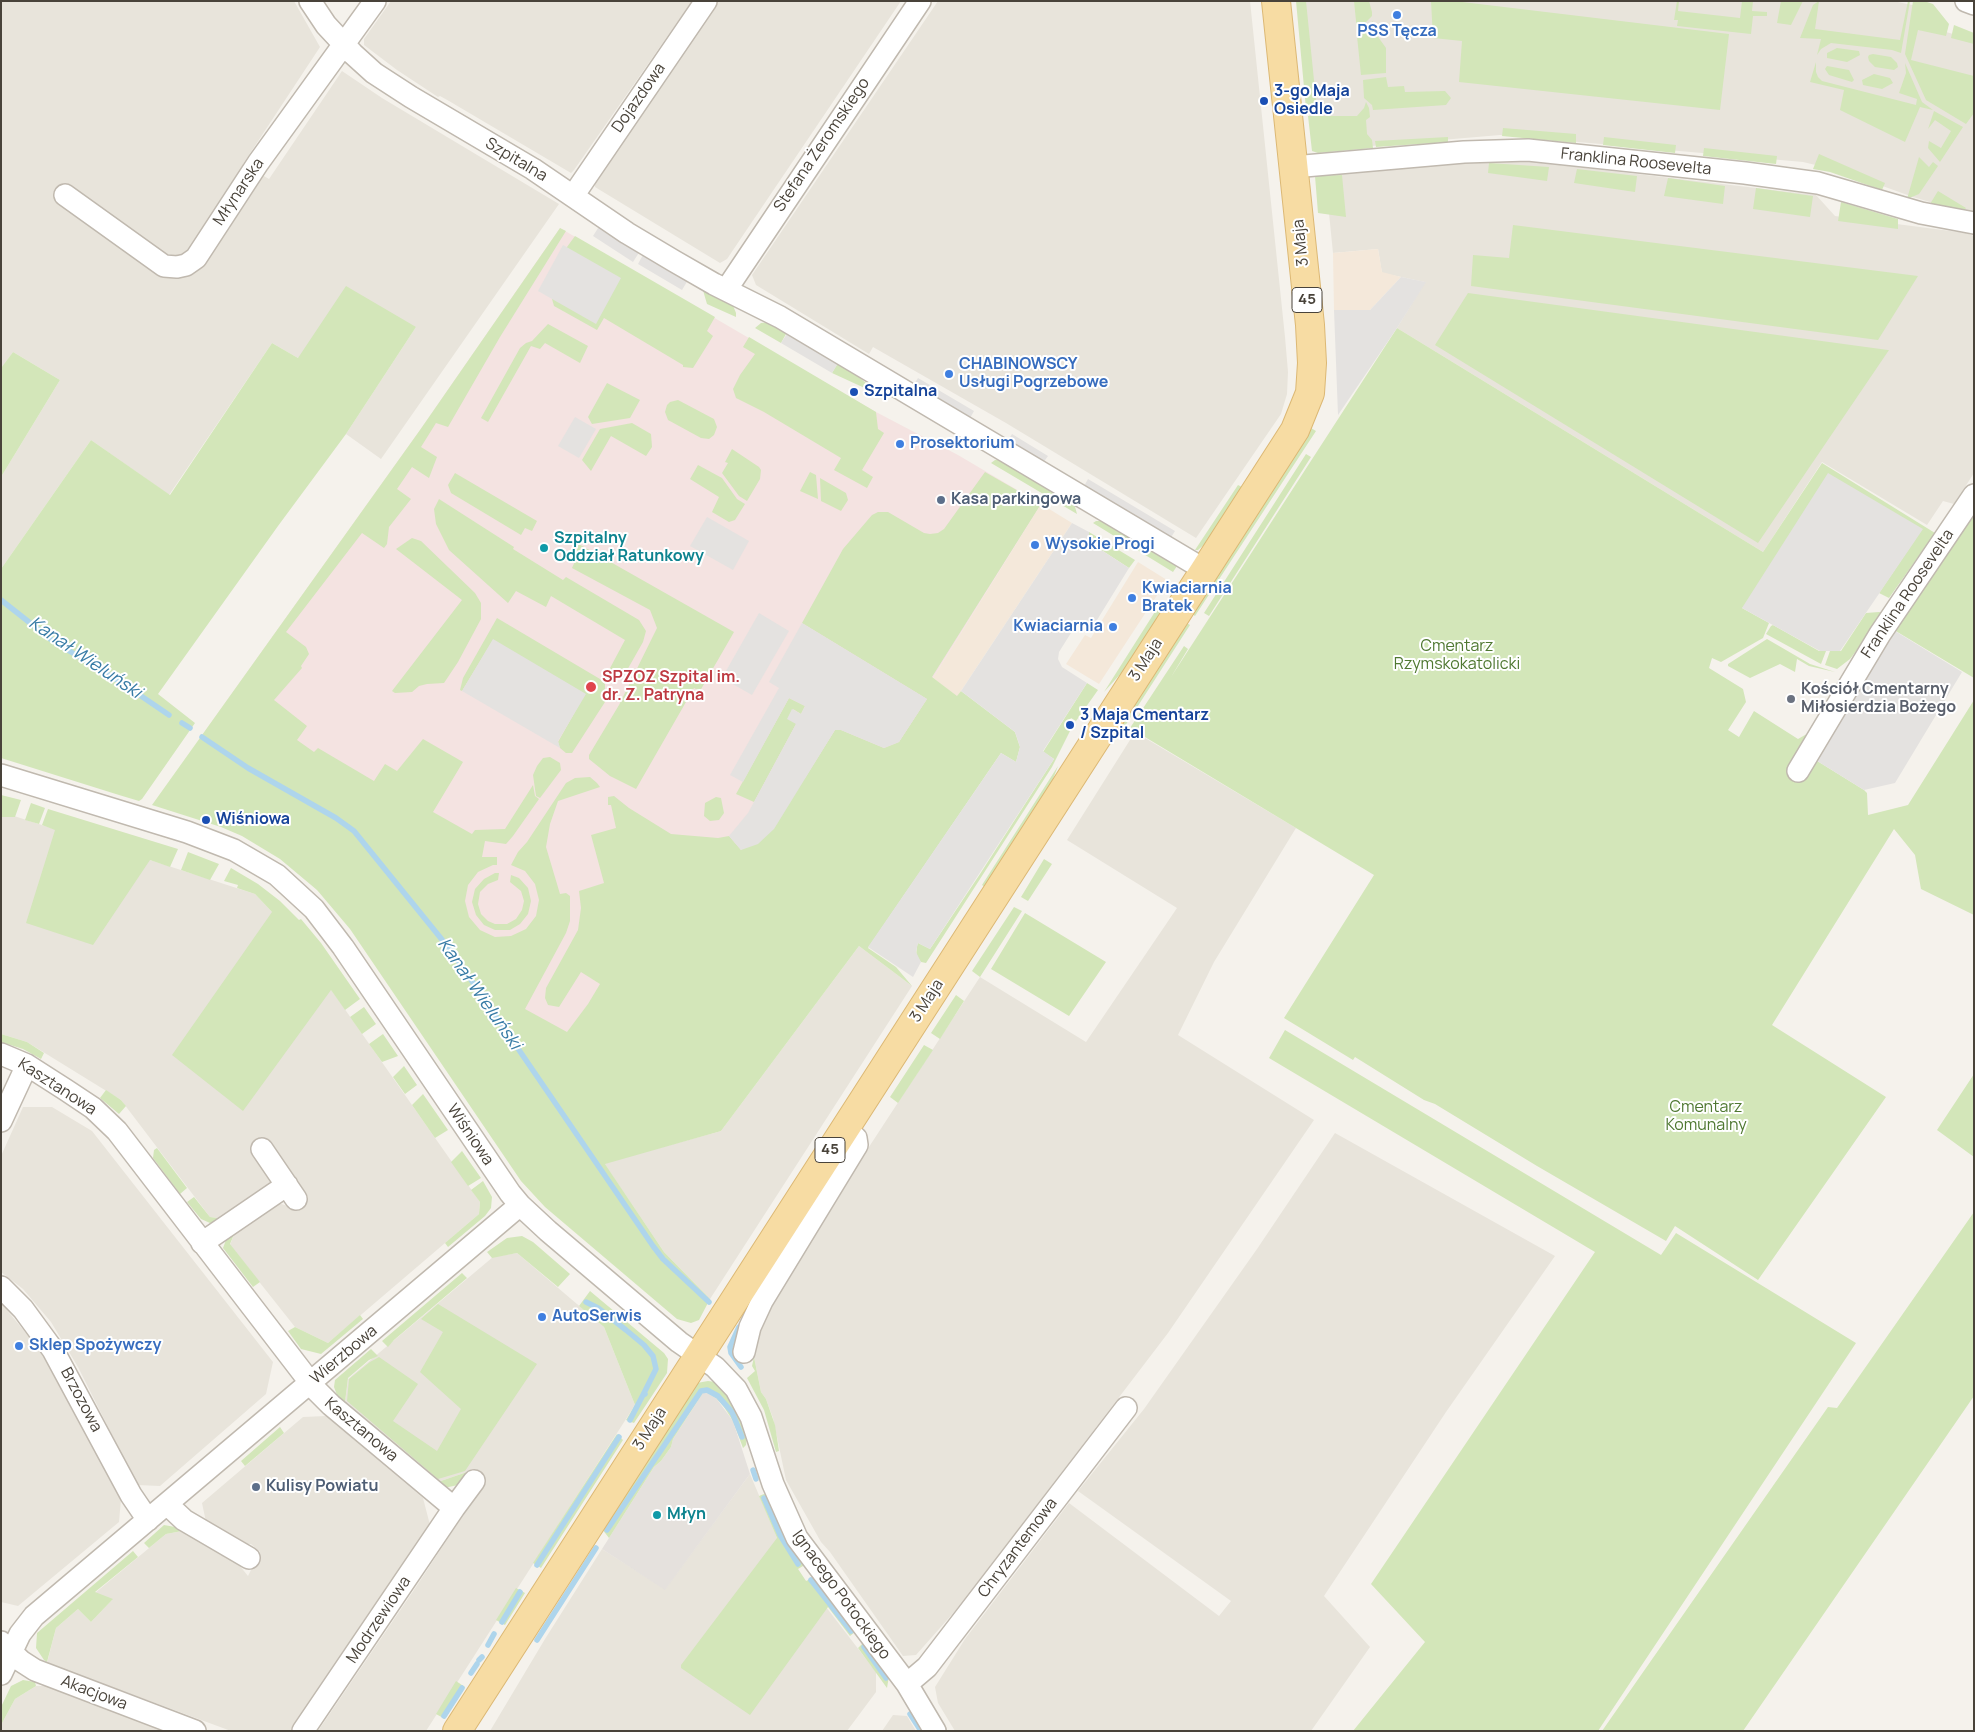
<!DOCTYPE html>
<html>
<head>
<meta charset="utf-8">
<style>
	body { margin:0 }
	#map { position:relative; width:1975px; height:1732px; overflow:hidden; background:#f5f2ec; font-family:Manrope,sans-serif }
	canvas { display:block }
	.frame { position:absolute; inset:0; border:2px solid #49433a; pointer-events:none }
</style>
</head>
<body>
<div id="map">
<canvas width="1975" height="1732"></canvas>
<div class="frame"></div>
</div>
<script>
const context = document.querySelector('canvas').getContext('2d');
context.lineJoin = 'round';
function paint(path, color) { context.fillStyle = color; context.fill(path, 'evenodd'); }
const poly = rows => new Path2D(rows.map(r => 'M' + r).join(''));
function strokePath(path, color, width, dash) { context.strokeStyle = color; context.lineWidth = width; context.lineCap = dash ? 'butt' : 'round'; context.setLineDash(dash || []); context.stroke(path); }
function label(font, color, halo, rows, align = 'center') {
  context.font = font + ' Manrope,sans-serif'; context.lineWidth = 4; context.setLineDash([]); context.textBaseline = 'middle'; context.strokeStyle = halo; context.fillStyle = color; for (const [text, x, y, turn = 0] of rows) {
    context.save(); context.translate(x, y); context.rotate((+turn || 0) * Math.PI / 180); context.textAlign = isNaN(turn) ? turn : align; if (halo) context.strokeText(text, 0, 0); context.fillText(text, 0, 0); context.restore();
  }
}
paint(poly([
	[1,1,294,1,320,47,243,164,269,179,342,71,382,98,559,204,381,459,346,434,416,327,298,358,272,343,169,495,91,440,1,569,1,477,60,380,13,352,1,368],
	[391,1,692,1,574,170,571,173,449,101,440,96,438,97,397,70,364,45,364,39],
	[718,1,901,1,727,259,720,263,595,187,595,176],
	[938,1,1250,1,1285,337,1288,372,1287,394,1281,414,1196,538,1006,423,873,347,869,354,756,285,752,275],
	[1297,1,1893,1,1922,7,1918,24,1974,40,1974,215,1913,197,1841,171,1803,162,1500,135,1313,151],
	[1477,162,1534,162,1816,195,1835,216,1966,233,1974,236,1974,473,1954,504,1943,501,1927,525,1822,462,1763,552,1397,328,1425,282,1382,273,1378,249,1333,253,1325,173],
	[1135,732,1296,828,1214,962,1178,1035,1314,1120,1168,1333,963,1602,916,1655,903,1656,830,1552,821,1542,786,1480,773,1418,766,1399,761,1392,754,1357,756,1346,755,1331,801,1251,980,977,1086,1042,1177,908,1067,840],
	[11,815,255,894,290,931,480,1202,479,1214,328,1343,295,1327,230,1245,235,1232,278,1203,291,1207,305,1197,269,1141,271,1177,269,1188,224,1219,210,1217,121,1100,27,1042,1,1034,1,817],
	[859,946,912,986,710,1299,664,1252,604,1163,721,1131],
	[23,1107,52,1107,92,1131,273,1362,266,1394,160,1486,137,1485,78,1367,51,1322,23,1289,1,1272,1,1156],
	[1335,1133,1555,1256,1446,1412,1324,1596,1370,1647,1311,1731,955,1731,938,1703,935,1687,965,1639,1069,1503,1219,1616,1231,1601,1078,1491,1144,1409,1257,1249],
	[517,1253,604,1327,635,1405,426,1731,318,1731,416,1587,484,1483,467,1472,438,1482,345,1402,348,1379,493,1257],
	[1,1303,45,1356,121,1499,119,1522,18,1606,1,1602],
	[326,1416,423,1498,430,1525,291,1731,231,1731,47,1663,56,1628,78,1609,91,1622,112,1600,95,1593,166,1534,182,1531,235,1560,248,1576,260,1552,251,1544,243,1545,206,1522,202,1503,303,1417],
	[750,1474,777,1538,806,1581,876,1672,876,1692,847,1731,490,1731,545,1639,602,1549,665,1589],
	[36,1686,46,1686,165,1731,1,1731,1,1725,15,1699],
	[893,1715,907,1716,916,1731,882,1731]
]), '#e8e4db');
paint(poly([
	[1378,249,1382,272,1401,277,1370,310,1334,310,1333,253],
	[1041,504,1072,523,957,697,933,678],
	[1138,562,1167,580,1099,684,1066,664,1085,635,1091,638]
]), '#f4e8da');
paint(poly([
	[704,1391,716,1398,733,1421,750,1474,665,1590,602,1549,654,1467,661,1461,671,1447,673,1439]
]), '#e5e1dd');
paint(poly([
	[560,228,876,412,958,455,1041,504,933,678,957,697,721,1131,604,1163,205,731,420,430]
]), '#f4e3e1');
paint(poly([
	[1296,1,1306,1,1317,110,1306,109],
	[1354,1,1369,1,1372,12,1372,16,1357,31],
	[1431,1,1454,1,1729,34,1720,110,1459,82,1462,41,1433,38],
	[1677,1,1679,1,1678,11,1740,18,1742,1,1753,1,1752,11,1767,12,1767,16,1753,16,1751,34,1677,26,1678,20,1674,20],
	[1781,1,1803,1,1791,25,1777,23],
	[1819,1,1815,29,1900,40,1908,1,1910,1,1901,53,1892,50,1831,43,1821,49,1817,55,1821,39,1800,38,1813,5],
	[1913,1,1924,1,1933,4,1949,24,1946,36,1918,30,1911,60,1974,76,1974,113,1966,124,1926,100,1905,54],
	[1373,21,1373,33,1376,34,1386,48,1386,73,1361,75,1357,36],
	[1954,25,1974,33,1974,44,1951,38],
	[1837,48,1859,51,1860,55,1847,62,1827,58,1827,53],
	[1873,54,1891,57,1897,63,1898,67,1894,70,1875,67,1869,61,1868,57,1869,55],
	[1816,62,1816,72,1818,77,1822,81,1916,105,1917,99,1899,93,1906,73,1905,63,1922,102,1933,110,1920,107,1905,142,1840,110,1844,90,1810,82],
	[1827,66,1849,70,1854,80,1852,82,1829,75,1825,69],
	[1874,74,1890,78,1893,83,1882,89,1863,85,1862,80],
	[1386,77,1388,87,1404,86,1405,92,1445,91,1451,98,1446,105,1373,110,1372,105,1364,98,1363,80],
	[1366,102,1369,108,1370,117,1366,120,1367,134,1372,140,1373,148,1318,153,1312,151,1308,116,1357,116,1364,108],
	[1934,111,1963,127,1940,162,1928,148,1929,141,1941,148,1951,131,1935,120,1928,129],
	[1503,128,1576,134,1576,143,1502,136],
	[1448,137,1448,142,1376,147,1375,141],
	[1604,137,1676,145,1675,153,1603,145],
	[1704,148,1777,156,1776,164,1703,156],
	[1819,154,1885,183,1882,190,1830,172,1813,169],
	[1919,157,1929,167,1933,162,1938,166,1919,194,1907,199],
	[1489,163,1549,167,1547,181,1488,173],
	[1577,169,1637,176,1635,192,1574,183],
	[1342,175,1346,217,1318,213,1315,176],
	[1668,178,1725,186,1723,204,1664,196],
	[1756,188,1813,196,1810,217,1753,209],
	[1938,191,1966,208,1962,213,1930,204],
	[1841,202,1898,219,1898,229,1838,221],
	[1513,225,1918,276,1878,340,1471,286,1473,255,1509,258],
	[560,228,566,231,500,337,448,427,436,423,421,447,437,457,429,478,412,467,397,489,411,499,389,527,387,544,384,548,362,533,286,632,306,647,309,654,301,666,302,668,274,700,307,726,297,740,314,752,318,748,374,781,385,764,397,771,423,739,463,762,433,812,472,834,475,830,505,829,533,785,535,796,539,799,513,836,506,844,485,841,482,857,497,857,497,865,493,865,478,872,468,885,465,901,469,917,480,930,495,937,511,936,526,929,536,916,539,900,535,884,525,871,511,865,518,852,527,842,566,783,575,778,590,777,597,783,600,787,558,801,550,824,546,847,560,894,566,893,570,896,570,921,566,933,525,1009,567,1032,588,1004,600,984,581,972,559,1007,548,1005,545,998,546,988,578,930,581,908,579,891,604,883,591,835,616,828,611,805,608,805,608,797,614,796,629,808,671,834,718,838,729,836,741,850,805,778,835,730,841,730,884,748,899,742,927,699,802,623,843,549,872,515,878,512,888,512,924,533,930,534,938,533,944,529,985,472,1041,504,932,677,957,696,961,691,1015,732,1020,747,1016,762,1001,753,868,948,896,967,912,986,859,946,721,1131,605,1164,664,1252,710,1299,699,1320,691,1323,677,1319,545,1207,521,1181,350,929,317,890,280,859,242,836,221,827,152,805,420,430],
	[575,236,715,317,707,331,713,336,693,368,683,367,683,365,604,318,597,330,554,306,552,299,559,258],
	[346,286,416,327,346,434,278,526,158,694,195,723,142,799,139,801,119,795,1,758,1,569,91,440,170,495,272,343,298,358],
	[702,287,732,303,736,313,736,317,707,304],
	[1468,293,1888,350,1889,350,1758,543,1435,345],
	[771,322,785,330,786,334,781,343,755,328,761,323],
	[548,324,588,346,580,363,545,343,540,349,531,346,488,422,481,418,520,348,526,343,532,341],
	[1397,328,1763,552,1822,463,1935,533,1889,598,1879,593,1922,529,1742,608,1769,623,1763,638,1721,662,1712,658,1709,668,1743,689,1746,702,1728,730,1739,737,1754,711,1798,739,1812,731,1814,759,1864,790,1867,793,1868,815,1908,805,1974,700,1974,915,1921,889,1915,855,1894,829,1772,1025,1886,1097,1758,1280,1675,1226,1666,1241,1537,1166,1435,1104,1424,1100,1355,1057,1353,1060,1284,1018,1374,875,1130,728,1184,646,1188,649,1171,677],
	[749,337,876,412,878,429,884,433,862,470,873,477,867,488,834,470,841,458,764,412,736,398,733,389,740,375,755,354,743,347],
	[13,352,60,380,1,477,1,368],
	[841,363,844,365,882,396,832,373,837,364],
	[607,383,640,400,630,418,592,424,588,417],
	[678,400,714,419,717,427,714,435,709,439,701,438,668,420,665,412,667,405,670,402],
	[632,423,651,434,652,447,646,456,611,436,591,471,582,460,600,429],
	[1311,428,1316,431,1195,616,1191,613],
	[732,449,759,467,761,470,760,479,747,501,739,496,722,473,728,463,725,462],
	[1306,454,1311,457,1209,616,1204,613],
	[995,460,1002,460,1074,503,1077,514,991,463],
	[698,465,722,478,737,499,745,504,735,520,729,522,712,512,719,497,690,479],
	[810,472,816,475,818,499,800,491],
	[455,473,537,521,532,531,525,528,521,535,451,493,448,485],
	[820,478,846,493,848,500,841,511,821,501],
	[1238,485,1242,487,1207,542,1198,550,1195,550],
	[439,499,514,547,513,549,563,580,566,577,639,620,646,631,643,642,626,672,616,673,609,670,625,640,551,596,546,607,516,591,508,603,449,550,436,524,434,509],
	[1974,507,1974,678,1894,630],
	[1096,521,1104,521,1177,566,1173,572,1093,523],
	[1089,532,1135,560,1129,568,1092,544,1089,540],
	[412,538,421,541,475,593,481,603,481,619,458,662,444,683,427,684,419,686,412,692,395,693,392,691,462,600,396,549],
	[577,543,734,632,700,691,694,688,636,789,610,776,589,759,589,755,619,705,657,628,650,610,572,568,576,559,571,553],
	[1158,607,1163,610,1125,669,1104,692],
	[1879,612,1885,613,1850,659,1837,669,1825,665,1830,651,1841,651,1866,613],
	[497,618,600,679,605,684,605,702,572,753,566,753,560,748,558,742,585,694,493,640,462,691,460,690,463,678],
	[1185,622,1190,625,1125,726,1121,723],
	[1773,625,1819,651,1826,651,1821,664,1766,634,1771,626],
	[1767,639,1810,664,1835,672,1809,666,1797,659,1795,672,1780,664,1750,678,1728,666,1728,664],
	[1087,683,1098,690,1076,721,1071,718,1065,727,1070,731,1052,767,926,963,921,962,916,956,917,946,918,943,930,949,980,874,1054,759,1043,752],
	[789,698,805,706,801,714,793,709,796,724,754,802,736,794],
	[550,757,560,763,561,770,540,798,536,796,533,775,537,766,543,758],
	[1058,766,1050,787,986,888,982,885],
	[1,795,21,800,15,817,1,817],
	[716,797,721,798,724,813,719,820,710,821,704,816,705,803],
	[31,803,45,808,39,824,25,820],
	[48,809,178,849,170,867,150,860,93,945,26,923,55,830,42,825],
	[188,852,219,864,210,880,181,870],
	[1044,859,1052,864,1028,901,1021,897],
	[231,868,258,884,280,901,299,920,301,919,321,943,360,999,345,1010,331,990,243,1111,172,1055,272,912,255,894,237,888,238,885,224,881],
	[495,873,499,873,498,880,488,884,480,892,478,904,481,914,488,921,495,924,507,924,516,919,522,910,524,901,521,891,510,882,511,875,519,878,528,888,531,901,528,914,520,924,510,930,495,930,484,925,476,915,472,902,475,889,484,879],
	[1014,907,1022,911,980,977,972,971],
	[1025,913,1106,962,1069,1016,991,969],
	[956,995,964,1001,940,1039,931,1033],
	[364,1007,376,1024,362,1034,350,1017],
	[1285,1030,1661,1255,1676,1233,1856,1343,1598,1731,1353,1731,1425,1642,1371,1584,1595,1252,1269,1058],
	[1,1034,27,1042,44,1053,41,1059,23,1049,1,1042],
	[383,1034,398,1056,382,1062,369,1044],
	[924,1045,933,1050,898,1103,890,1097],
	[404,1066,417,1085,405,1094,393,1077],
	[1974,1074,1974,1157,1937,1130],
	[106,1090,121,1100,126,1106,119,1114,100,1098],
	[423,1094,448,1130,435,1138,412,1105],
	[157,1148,187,1188,180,1194,153,1158,154,1150],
	[462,1151,481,1178,468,1186,451,1162],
	[483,1181,492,1197,491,1208,485,1216,448,1247,445,1243,479,1214,480,1202,471,1190],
	[194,1197,210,1217,224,1219,210,1223,201,1219,187,1202],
	[1974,1212,1974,1396,1743,1731,1602,1731,1828,1407,1837,1408],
	[235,1232,230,1244,260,1282,253,1287,223,1248,226,1240,224,1236],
	[522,1236,533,1242,570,1274,558,1287,517,1253,492,1258,487,1252,507,1238],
	[462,1273,467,1278,394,1340,388,1347,382,1341],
	[590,1291,664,1353,668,1359,667,1373,634,1423,626,1420,635,1405,604,1327,579,1306],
	[438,1304,537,1364,465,1471,438,1479,347,1401,349,1379,370,1362,379,1357,418,1384,393,1421,437,1451,461,1409,420,1372,443,1332,421,1319],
	[360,1315,363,1319,321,1354,301,1349,288,1331,295,1327,328,1343],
	[371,1349,378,1356,369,1360,348,1378,345,1402,438,1482,467,1472,464,1476,466,1478,458,1485,444,1488,337,1395,334,1387,335,1380],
	[754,1357,761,1392,766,1399,775,1425,779,1451,776,1452,764,1410,747,1378,755,1371,752,1366],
	[708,1381,716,1382,725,1390,738,1411,747,1436,746,1445,743,1448,733,1421,724,1407,716,1398,704,1391,673,1439,671,1447,661,1461,654,1467,609,1538,602,1529,697,1383],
	[280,1427,284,1433,245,1466,241,1461],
	[617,1434,623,1440,541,1568,533,1563],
	[764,1494,768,1495,803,1562,803,1566,798,1569,806,1581,815,1577,855,1632,850,1636,828,1607,750,1715,681,1668,681,1665,777,1538,759,1496],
	[164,1525,175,1527,182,1531,166,1534,149,1548,144,1543],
	[133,1551,138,1557,95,1592,113,1599,91,1622,78,1609,56,1628,47,1662,44,1660,36,1648,37,1633],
	[516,1588,525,1593,505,1625,496,1620],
	[863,1643,889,1676,887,1688,858,1648],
	[23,1680,35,1682,36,1686,15,1699,1,1725,1,1707,11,1686],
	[456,1681,465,1687,445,1719,436,1714]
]), '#d3e6b9');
paint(poly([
	[600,225,640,251,633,262,593,236],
	[563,245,621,278,596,324,538,291],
	[644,253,688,280,682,290,638,264],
	[1401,277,1426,282,1397,328,1338,415,1334,310,1370,310],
	[788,332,839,362,832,373,781,343],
	[918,378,974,411,969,420,913,386],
	[575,417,596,429,579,458,558,446],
	[1012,434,1048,456,1043,463,1007,442],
	[1828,473,1923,529,1840,651,1820,651,1742,608],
	[1088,479,1175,531,1170,539,1083,488],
	[707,517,749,541,733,570,690,546],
	[1072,523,1089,532,1089,540,1092,544,1129,568,1089,633,1076,625,1059,652,1058,659,1062,667,1087,683,1043,751,1054,759,930,949,918,943,916,952,921,962,913,977,868,947,1001,753,1016,762,1020,747,1015,732,961,691],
	[759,613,789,631,752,695,722,678],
	[802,623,927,699,899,742,884,748,841,730,835,730,774,829,758,844,741,850,729,836,748,813,796,724,787,719,792,709,801,714,805,706,789,698,743,782,730,775,779,688,769,682],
	[1895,631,1962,672,1895,783,1864,790,1814,759],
	[493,639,586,694,558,741,560,748,462,691]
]), '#e4e2e0');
strokePath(poly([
	[1,600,53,641,122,683,169,715],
	[182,723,190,728],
	[202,737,248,768,336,818,354,831,452,952,653,1246,663,1259,709,1302],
	[586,1302,598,1308,626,1330,644,1345,653,1356,656,1369,644,1393],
	[739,1327,730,1347,731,1353,741,1367],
	[630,1420,644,1393,645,1394],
	[753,1470,756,1479],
	[764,1498,780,1535,798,1564],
	[607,1530,701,1391,707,1390,718,1396,732,1412,742,1437],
	[537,1565,619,1437],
	[811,1580,851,1631],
	[502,1622,520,1592],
	[537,1640,596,1548],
	[488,1645,494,1634],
	[864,1647,886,1678],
	[479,1660,482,1657],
	[471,1673,477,1664],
	[910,1714,921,1731],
	[444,1716,462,1688]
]), '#aed5ec', 5.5);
const street = poly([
	[310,1,326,25,353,54,374,73,411,97,533,169,627,233,674,261,714,284,780,317,1205,570],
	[1966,1,1974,4],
	[1293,167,1464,152,1528,150,1745,173,1818,183,1921,213,1974,223],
	[65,195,164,266,177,267,186,265,196,258,258,163,375,1],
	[573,196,706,1],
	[726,290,920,1],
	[1798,771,1880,634,1974,495],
	[1,775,187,832,234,850,277,875,314,909,343,947,510,1193,520,1205,548,1231,679,1342,715,1367,736,1389,751,1417,773,1484,797,1538,907,1684,935,1731],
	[1,1054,27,1065,66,1090,93,1108,117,1131,316,1390,331,1405,454,1508,474,1481],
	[1,1121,27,1065],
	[262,1149,296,1199],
	[202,1243,287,1185],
	[1,1287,23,1309,53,1350,131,1495,148,1520],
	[744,1352,750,1327,762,1301,857,1145,856,1138,844,1129],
	[168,1505,184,1520,249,1558],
	[1,1642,21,1661,35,1670,195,1731],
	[1,1674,20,1634,34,1616,520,1205],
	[907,1684,927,1667,1126,1408],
	[303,1731,454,1508]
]);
const primary = poly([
	[457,1731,1295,430,1310,393,1312,363,1310,325,1276,1]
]);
strokePath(street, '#c0b9af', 24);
strokePath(primary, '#dcb874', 30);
strokePath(street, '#fff', 21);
strokePath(primary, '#f7dca3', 28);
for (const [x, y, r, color] of [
	[1397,15,5,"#3f7fe0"],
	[1264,101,5,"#1a4fb4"],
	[949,374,5,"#3f7fe0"],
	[854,392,5,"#1a4fb4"],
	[900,444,5,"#3f7fe0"],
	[941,500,5,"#5c6f8a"],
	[1035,545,5,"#3f7fe0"],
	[544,548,5,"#0f9aa8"],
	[1132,598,5,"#3f7fe0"],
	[1113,627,5,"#3f7fe0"],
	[591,687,6,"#e0444e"],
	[1791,699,5,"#6b7280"],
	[1070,725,5,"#1a4fb4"],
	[206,820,5,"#1a4fb4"],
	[542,1317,5,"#3f7fe0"],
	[19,1346,5,"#3f7fe0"],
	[256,1487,5,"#5c6f8a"],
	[657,1515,5,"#0f9aa8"]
]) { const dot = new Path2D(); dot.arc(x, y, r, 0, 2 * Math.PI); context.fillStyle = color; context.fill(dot); strokePath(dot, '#fff', 2); }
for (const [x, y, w] of [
	[1307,300,30],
	[830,1150,30]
]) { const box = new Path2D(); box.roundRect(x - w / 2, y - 12.5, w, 25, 4); context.fillStyle = '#fff'; context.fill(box); strokePath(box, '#49433a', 1); }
label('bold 15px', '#49433a', null, [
	["45",1307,300],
	["45",830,1150]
]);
label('bold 16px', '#366cbe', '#fff', [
	["PSS Tęcza",1397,32,"center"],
	["CHABINOWSCY",959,365],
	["Usługi Pogrzebowe",959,383],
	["Prosektorium",910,444],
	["Wysokie Progi",1045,545],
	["Kwiaciarnia",1142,589],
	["Bratek",1142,607],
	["Kwiaciarnia",1103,627,"right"],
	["AutoSerwis",552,1317],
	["Sklep Spożywczy",29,1346]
], 'left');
label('bold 16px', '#164399', '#fff', [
	["3-go Maja",1274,92],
	["Osiedle",1274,110],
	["Szpitalna",864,392],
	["3 Maja Cmentarz",1080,716],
	["/ Szpital",1080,734],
	["Wiśniowa",216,820]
], 'left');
label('16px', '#49433a', '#fff', [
	["Dojazdowa",639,98,-55],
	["Stefana Żeromskiego",822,145,-56],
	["Szpitalna",516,160,31],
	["Franklina Roosevelta",1636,162,6],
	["Młynarska",239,192,-56],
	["3 Maja",1301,243,-96],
	["Franklina Roosevelta",1908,594,-56],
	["3 Maja",1146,660,-57],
	["3 Maja",927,1001,-57],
	["Kasztanowa",57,1087,33],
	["Wiśniowa",470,1135,56],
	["Wierzbowa",344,1355,-40],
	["Brzozowa",81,1400,62],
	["3 Maja",650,1429,-57],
	["Kasztanowa",361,1430,40],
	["Chryzantemowa",1018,1548,-53],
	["Ignacego Potockiego",841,1595,54],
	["Modrzewiowa",379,1620,-56],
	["Akacjowa",94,1693,21]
]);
label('bold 16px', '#4e5e75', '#fff', [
	["Kasa parkingowa",951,500],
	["Kulisy Powiatu",266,1487]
], 'left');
label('bold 16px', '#0d838f', '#fff', [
	["Szpitalny",554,539],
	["Oddział Ratunkowy",554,557],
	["Młyn",667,1515]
], 'left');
label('16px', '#4f7831', '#fff', [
	["Cmentarz",1457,647],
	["Rzymskokatolicki",1457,665],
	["Cmentarz",1706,1108],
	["Komunalny",1706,1126]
]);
label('bold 16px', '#be3a42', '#fff', [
	["SPZOZ Szpital im.",602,678],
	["dr. Z. Patryna",602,696]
], 'left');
label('bold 16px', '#5b616d', '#fff', [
	["Kościół Cmentarny",1801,690],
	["Miłosierdzia Bożego",1801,708]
], 'left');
label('italic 18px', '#387ca6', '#fff', [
	["Kanał Wieluński",85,658,34],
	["Kanał Wieluński",479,994,55]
]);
</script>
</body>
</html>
